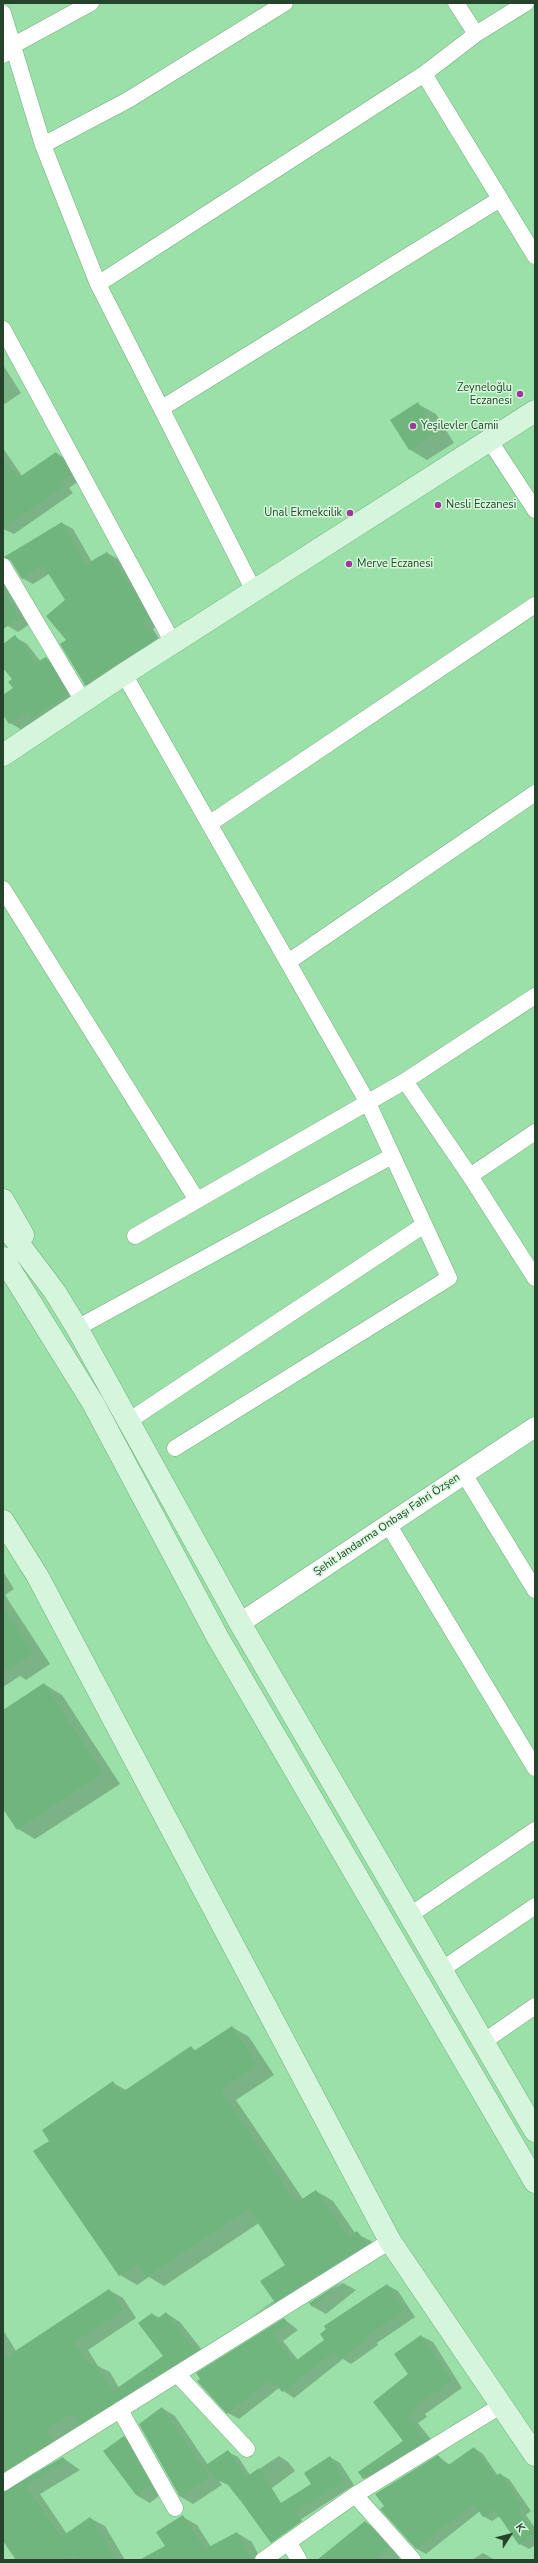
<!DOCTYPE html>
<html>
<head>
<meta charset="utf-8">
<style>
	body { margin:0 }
	#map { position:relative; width:538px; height:2563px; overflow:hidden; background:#9be0a8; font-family:"Nunito Sans",sans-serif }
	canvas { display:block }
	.frame { position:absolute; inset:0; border:4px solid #26432c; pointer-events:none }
	.north { position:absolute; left:490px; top:2515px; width:40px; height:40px; -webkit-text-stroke:3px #d6f8db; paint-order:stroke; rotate:54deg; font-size:11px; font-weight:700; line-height:16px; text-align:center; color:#26432c }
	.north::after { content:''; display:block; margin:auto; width:14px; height:18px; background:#26432c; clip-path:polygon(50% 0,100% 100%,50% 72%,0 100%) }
</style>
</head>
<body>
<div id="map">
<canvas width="538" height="2563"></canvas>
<div class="frame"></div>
<div class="north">K</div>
</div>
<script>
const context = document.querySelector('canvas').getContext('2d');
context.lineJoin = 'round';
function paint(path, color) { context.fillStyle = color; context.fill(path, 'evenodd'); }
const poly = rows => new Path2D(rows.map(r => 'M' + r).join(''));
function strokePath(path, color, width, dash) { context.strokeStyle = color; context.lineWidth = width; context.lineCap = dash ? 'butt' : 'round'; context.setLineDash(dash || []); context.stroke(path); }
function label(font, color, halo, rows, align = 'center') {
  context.font = font + ' "Nunito Sans",sans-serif'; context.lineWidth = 3; context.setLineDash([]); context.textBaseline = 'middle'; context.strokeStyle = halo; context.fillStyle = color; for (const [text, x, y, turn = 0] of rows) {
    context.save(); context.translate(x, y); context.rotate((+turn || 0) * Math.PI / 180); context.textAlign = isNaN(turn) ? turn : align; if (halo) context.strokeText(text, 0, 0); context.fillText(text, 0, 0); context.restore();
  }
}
paint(poly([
	[3,365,21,393,3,405],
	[418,404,436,414,454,443,427,460,409,449],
	[3,448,22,476,56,453,66,459,80,480,69,488,73,493,14,534,3,529],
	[62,523,73,529,92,562,107,553,118,559,159,625,153,629,164,646,96,691,85,685,67,640,67,600,49,574,33,584,22,578],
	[3,569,30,624,18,632,8,626,3,619],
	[15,637,27,644,41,662,46,658,58,665,79,701,22,730,10,723,3,713,3,696,14,689,13,680,3,667,3,646],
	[3,1571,14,1589,5,1595,50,1664,26,1680,20,1676,3,1687],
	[44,1684,62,1695,120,1784,35,1839,18,1829,3,1807,3,1711],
	[232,2027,249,2037,274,2075,236,2100,303,2199,316,2191,333,2201,355,2233,373,2242,383,2254,270,2325,254,2316,275,2302,262,2282,286,2265,259,2223,164,2286,149,2277,137,2285,120,2275,34,2152,50,2141,113,2083,126,2090,191,2047,196,2051],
	[343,2283,356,2290,326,2314,312,2306,310,2303],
	[387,2285,398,2291,415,2317,377,2343,378,2345,351,2364,343,2359,294,2398,279,2388,239,2419,228,2413,198,2382,284,2319,298,2330,283,2341,298,2360,325,2341],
	[109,2290,123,2298,136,2318,88,2350,98,2366,110,2372,119,2388,165,2356,152,2314,160,2318,166,2313,180,2322,202,2350,95,2431,82,2424,60,2438,67,2449,12,2483,8,2492,63,2458,80,2470,40,2494,67,2534,90,2518,105,2526,125,2560,17,2560,3,2539,3,2330,16,2351],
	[421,2336,433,2342,462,2388,425,2414,427,2417,418,2423,437,2447,375,2485,364,2478,404,2441,410,2374],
	[162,2408,175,2416,208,2465,228,2452,238,2457,250,2475,279,2456,288,2462,295,2471,249,2505,239,2499,228,2485,219,2481,222,2485,193,2504,181,2497],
	[124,2437,137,2445,164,2492,150,2503,136,2495],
	[474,2448,483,2454,498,2476,500,2474,509,2479,531,2511,526,2515,535,2528,535,2545,529,2549,520,2544,500,2516,492,2521,483,2516,480,2511,426,2554,417,2549,382,2509,438,2456,450,2465],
	[330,2457,340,2463,354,2485,297,2522,288,2516],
	[183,2517,197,2525,211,2547,237,2533,252,2542,261,2560,148,2560,166,2546],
	[365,2522,379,2530,402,2556,397,2560,338,2560],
	[483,2553,495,2560,472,2560]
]), '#0003');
paint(poly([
	[418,402,437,433,409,450,390,420],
	[56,452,71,474,59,482,63,487,3,529,3,457,18,478],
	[62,522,86,564,107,552,138,598,149,619,143,623,155,640,85,685,60,644,66,640,46,616,65,600,43,565,22,579,11,561,4,557],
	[3,592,20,618,3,629],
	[15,635,36,663,46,657,68,694,32,718,28,712,9,724,3,715,3,695,13,688,8,682,12,679,3,668,3,644],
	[3,1607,33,1654,8,1670,3,1662],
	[44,1683,103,1773,17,1830,3,1809,3,1710],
	[232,2026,258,2065,220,2090,296,2203,316,2190,349,2237,357,2231,367,2244,252,2316,274,2301,260,2281,285,2265,249,2209,147,2277,138,2264,119,2276,33,2151,49,2141,42,2130,113,2081,121,2093,191,2046,194,2051],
	[343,2281,312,2307,309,2303],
	[387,2284,405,2311,367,2336,368,2339,340,2359,334,2352,282,2392,276,2384,273,2386,269,2381,227,2414,197,2381,200,2379,196,2373,284,2318,288,2324,272,2334,294,2362,324,2340,320,2334,326,2329,324,2326],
	[109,2289,123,2310,75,2342,90,2366,95,2363,113,2391,163,2356,138,2323,152,2313,157,2319,166,2312,192,2346,194,2345,198,2350,80,2424,73,2413,46,2429,53,2441,3,2472,3,2359],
	[421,2335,452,2381,414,2407,416,2410,408,2417,426,2440,363,2479,358,2472,403,2441,373,2402,408,2374,394,2354],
	[162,2407,210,2477,180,2497,139,2424],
	[124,2436,151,2484,136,2495,103,2451],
	[474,2447,495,2477,500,2473,523,2506,518,2510,535,2534,519,2545,494,2509,483,2517,474,2504,416,2549,380,2509,384,2506,375,2494,438,2455,447,2466],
	[228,2450,246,2477,259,2468,281,2503,311,2484,304,2473,330,2456,345,2480,295,2512,302,2521,271,2543,230,2486,222,2478,217,2481,206,2465],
	[63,2457,66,2461,26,2486,61,2537,90,2517,117,2560,79,2560,75,2554,67,2560,16,2560,3,2541,3,2492],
	[183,2515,205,2549,237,2532,252,2560,139,2560,165,2546,156,2532],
	[365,2521,389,2548,374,2560,317,2560]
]), '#70b47e');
const minor = poly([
	[456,3,476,34],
	[3,13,43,145,98,284,254,591],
	[3,55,14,45,91,3],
	[424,74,535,256],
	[43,145,128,100,285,3],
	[98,284,424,74,476,34,526,3],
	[3,329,173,643],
	[162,408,500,199],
	[490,441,535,510],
	[3,566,83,701],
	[124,674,368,1103,449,1278,175,1448],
	[209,824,535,605],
	[3,889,197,1200],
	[288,962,535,793],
	[405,1081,470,1176,535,1278],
	[470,1176,535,1132],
	[135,1236,405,1081,535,996],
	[77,1328,392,1156],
	[127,1422,424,1225],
	[464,1474,535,1590],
	[388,1524,535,1768],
	[410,1915,535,1830],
	[441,1970,535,1906],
	[483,2042,535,2006],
	[177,2374,247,2449],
	[120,2410,175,2508],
	[3,2483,390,2241],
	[355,2495,413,2560],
	[289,2543,299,2560],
	[263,2560,355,2495,502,2405]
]);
const tertiary = poly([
	[240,1623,535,1427]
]);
const secondary = poly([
	[3,755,124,674,535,411],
	[3,1200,23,1235],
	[3,1223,55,1292,77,1328,240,1623,535,2131],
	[3,1258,93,1403,218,1638,535,2182],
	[3,1521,37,1575,390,2241,535,2455]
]);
strokePath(minor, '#6db17b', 17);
strokePath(tertiary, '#6db17b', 21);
strokePath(secondary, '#6db17b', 23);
strokePath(minor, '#fff', 16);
strokePath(tertiary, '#fff', 20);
strokePath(secondary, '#d6f5dd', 22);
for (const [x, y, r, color] of [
	[520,394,4,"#a0389b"],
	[413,426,4,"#a0389b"],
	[438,505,4,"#a0389b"],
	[350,513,4,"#a0389b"],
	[349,564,4,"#a0389b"]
]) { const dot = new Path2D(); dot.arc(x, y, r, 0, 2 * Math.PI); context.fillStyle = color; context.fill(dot); strokePath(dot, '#d6f8db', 1.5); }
label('11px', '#26432c', '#d6f8db', [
	["Zeyneloğlu",512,388,"right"],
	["Eczanesi",512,401,"right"],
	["Yeşilevler Camii",421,426],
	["Nesli Eczanesi",446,505],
	["Unal Ekmekcilik",342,513,"right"],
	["Merve Eczanesi",357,564]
], 'left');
label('11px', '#26432c', '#d6f8db', [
	["Şehit Jandarma Onbaşı Fahri Özşen",387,1525,-34]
]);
</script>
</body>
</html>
